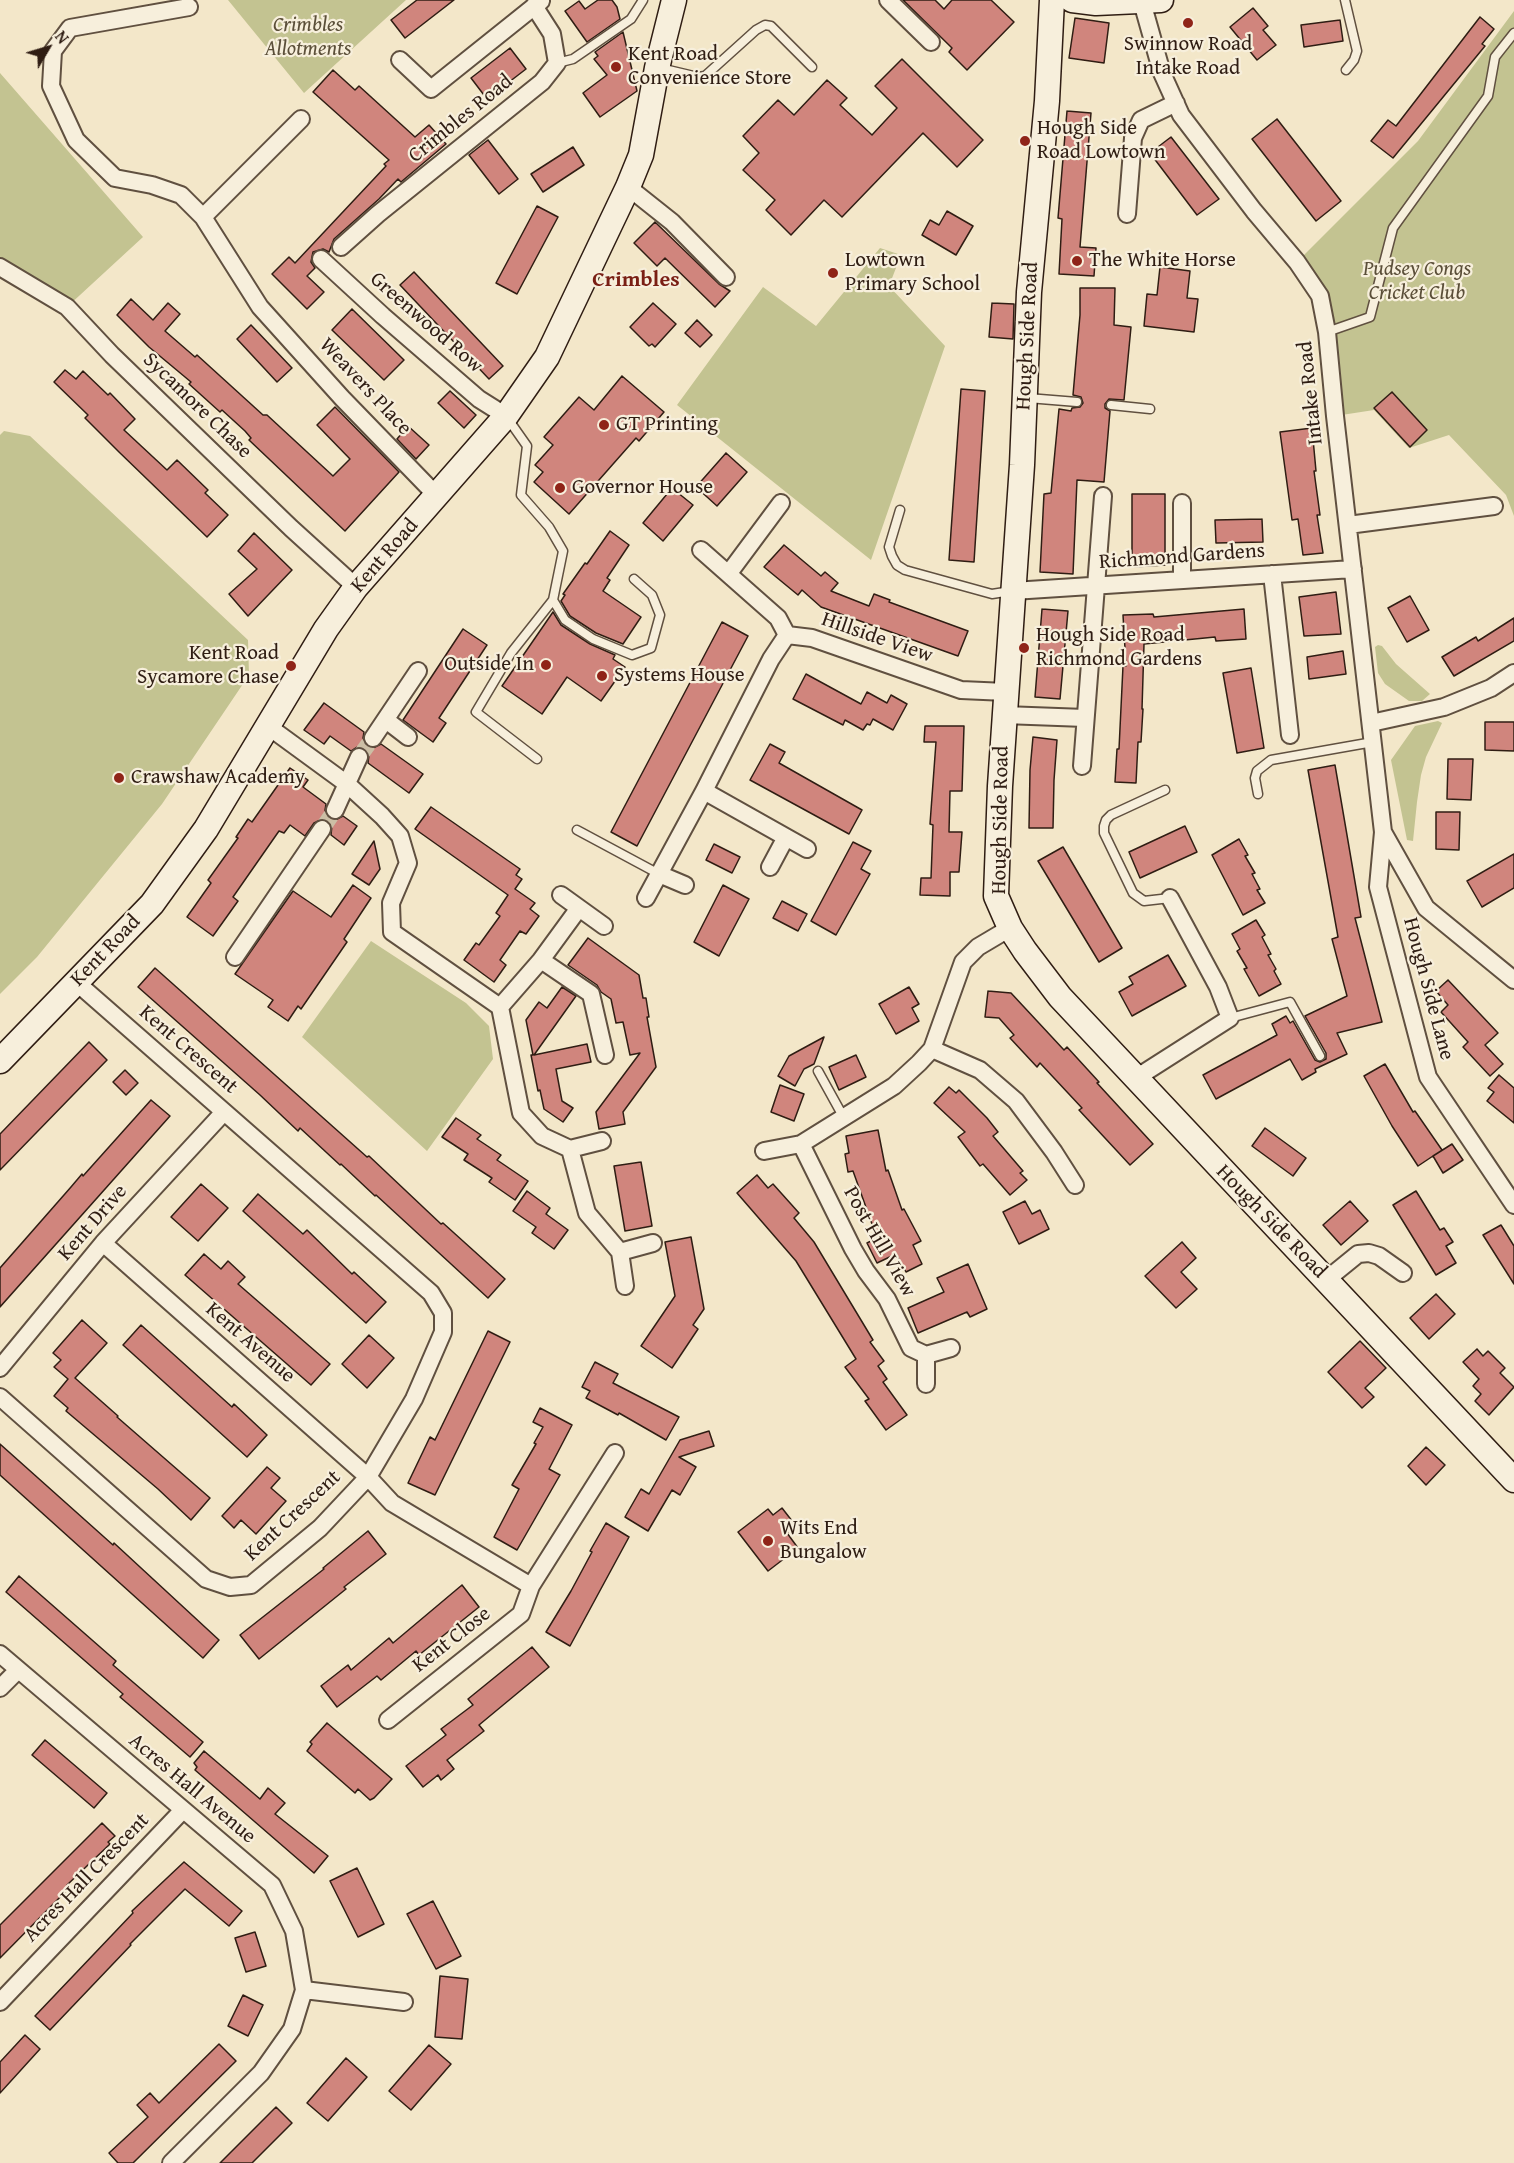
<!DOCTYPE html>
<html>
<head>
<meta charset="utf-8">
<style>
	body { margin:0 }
	#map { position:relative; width:1514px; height:2163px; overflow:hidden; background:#f3e7c9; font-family:"Gentium Book Plus",serif }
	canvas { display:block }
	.north { position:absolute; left:18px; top:18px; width:60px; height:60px; -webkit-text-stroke:4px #f7efdc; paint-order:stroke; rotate:52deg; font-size:16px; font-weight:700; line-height:24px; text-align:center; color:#2f1d13 }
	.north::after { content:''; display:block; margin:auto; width:21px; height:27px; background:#2f1d13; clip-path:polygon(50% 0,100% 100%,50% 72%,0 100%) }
</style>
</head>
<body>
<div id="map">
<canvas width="1514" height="2163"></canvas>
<div class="north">N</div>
</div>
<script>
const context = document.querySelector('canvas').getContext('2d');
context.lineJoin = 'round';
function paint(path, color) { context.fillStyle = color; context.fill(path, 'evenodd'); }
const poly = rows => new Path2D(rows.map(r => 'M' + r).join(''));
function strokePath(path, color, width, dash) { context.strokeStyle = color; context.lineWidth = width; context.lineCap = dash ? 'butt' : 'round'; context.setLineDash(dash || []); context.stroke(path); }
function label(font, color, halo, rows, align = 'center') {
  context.font = font + ' "Gentium Book Plus",serif'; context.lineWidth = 4.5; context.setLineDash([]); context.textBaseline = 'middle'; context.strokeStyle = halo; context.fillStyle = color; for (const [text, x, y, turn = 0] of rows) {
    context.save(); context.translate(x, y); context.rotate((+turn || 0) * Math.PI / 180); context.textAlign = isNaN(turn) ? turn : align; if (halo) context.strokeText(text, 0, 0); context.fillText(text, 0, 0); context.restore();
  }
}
paint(poly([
	[228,0,406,0,304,93],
	[1514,11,1514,516,1506,495,1449,435,1409,448,1374,410,1335,416,1327,332,1297,262,1418,141],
	[0,73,143,237,67,307,0,267],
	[880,248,901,255,889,286,945,346,871,560,677,405,763,287,816,326],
	[4,431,30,436,248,640,249,675,162,804,37,957,0,994,0,435],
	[1378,645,1382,646,1396,664,1430,694,1422,701,1409,701,1385,684,1378,673,1375,647],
	[1438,721,1442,723,1426,757,1421,775,1417,802,1413,841,1407,840,1391,760,1415,726],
	[371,941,466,1003,489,1026,493,1059,427,1151,302,1037]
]), '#c3c391');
const building = poly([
	[417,0,454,0,405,38,391,20,417,0],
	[598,0,612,0,617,7,620,19,587,42,565,11,579,1,585,9,598,0],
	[903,0,935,0,944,9,952,0,991,0,1014,22,967,70,949,52,952,48,903,0],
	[1253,8,1268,26,1263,30,1276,45,1257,60,1230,27,1253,8],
	[1480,17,1494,29,1482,44,1485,46,1393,158,1371,141,1388,120,1396,126,1480,17],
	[1075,18,1109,23,1104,63,1069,58,1075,18],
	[1340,20,1343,41,1304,47,1301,25,1340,20],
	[623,32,637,91,600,117,583,93,607,75,594,59,598,56,595,52,623,32],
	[510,48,526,69,487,99,471,78,510,48],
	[902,59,983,140,957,167,923,133,842,217,824,200,791,235,766,210,775,200,743,170,759,153,743,136,778,100,794,115,827,80,847,98,840,105,872,135,897,108,875,86,902,59],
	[333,70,355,90,359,86,415,137,429,125,446,144,401,182,398,179,379,199,334,239,329,252,323,249,313,252,311,262,315,268,307,276,324,292,307,309,272,274,289,257,295,263,386,166,384,164,389,160,313,92,333,70],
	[1067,111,1091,113,1080,247,1096,248,1094,276,1059,274,1062,219,1058,218,1067,111],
	[1277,119,1341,201,1316,221,1252,139,1277,119],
	[1171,137,1219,199,1197,215,1150,153,1171,137],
	[488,140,518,179,499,194,469,155,488,140],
	[573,147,584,165,543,192,531,174,573,147],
	[537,206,558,217,517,294,496,283,537,206],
	[947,211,973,226,956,255,922,235,930,220,939,225,947,211],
	[655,222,719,284,730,291,715,307,665,258,657,266,634,243,655,222],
	[1160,267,1190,271,1187,298,1198,299,1194,332,1144,326,1147,294,1157,295,1160,267],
	[414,272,503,366,489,379,400,285,414,272],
	[1080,288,1115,288,1114,325,1131,327,1124,400,1109,399,1105,404,1105,408,1110,411,1104,482,1077,480,1073,574,1040,572,1044,494,1051,493,1059,409,1071,411,1072,408,1080,407,1083,403,1081,397,1073,395,1080,315,1080,288],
	[131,299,153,320,168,303,180,314,165,331,195,357,197,355,263,415,267,415,333,476,350,459,317,425,335,407,399,472,345,531,249,440,251,438,245,431,222,410,220,412,189,384,191,382,149,347,117,315,131,299],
	[653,303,676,324,655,347,652,344,649,346,630,327,653,303],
	[992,303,1014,304,1013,339,989,337,992,303],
	[352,309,404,360,384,380,332,330,352,309],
	[697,320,712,335,700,347,685,333,697,320],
	[251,325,292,368,277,382,237,339,251,325],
	[65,370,76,379,83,371,108,395,110,393,135,419,124,430,167,470,177,460,208,490,205,493,228,515,207,537,119,452,85,418,88,415,54,382,65,370],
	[622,376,664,412,639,441,636,438,569,514,534,482,543,472,535,465,553,445,544,437,579,397,594,410,622,376],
	[961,389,985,391,974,562,949,560,961,389],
	[450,391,476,415,464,428,438,403,450,391],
	[1392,392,1427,430,1410,447,1374,408,1392,392],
	[408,426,429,445,416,459,397,439,408,426],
	[1312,428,1316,471,1314,471,1320,515,1317,515,1323,553,1303,555,1298,519,1292,520,1280,432,1312,428],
	[726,453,747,472,717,506,696,487,726,453],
	[672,488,693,505,663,541,643,523,672,488],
	[1132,494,1165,494,1165,565,1132,567,1132,494],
	[1262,519,1263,542,1216,543,1215,520,1262,519],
	[610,531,629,545,607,578,610,580,603,591,641,617,623,644,596,633,570,616,561,601,565,595,563,594,585,563,587,564,610,531],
	[254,533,292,570,248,616,229,594,257,569,238,551,254,533],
	[784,545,821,576,825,572,838,583,831,591,869,606,874,594,890,600,889,602,968,631,958,656,821,607,802,590,798,595,764,567,784,545],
	[1336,592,1341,634,1304,636,1299,597,1336,592],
	[1410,596,1429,630,1407,642,1388,608,1410,596],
	[1042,609,1068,611,1060,699,1035,697,1042,609],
	[1244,609,1246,639,1216,641,1215,637,1144,644,1142,709,1143,709,1141,742,1138,742,1136,783,1115,782,1117,749,1119,749,1123,666,1126,666,1123,615,1153,614,1154,617,1244,609],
	[553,612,561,625,590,644,615,655,613,659,625,667,601,701,567,677,542,714,502,686,553,612],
	[1514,618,1514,641,1454,676,1442,657,1476,637,1478,641,1514,618],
	[722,622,748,636,637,846,611,832,722,622],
	[463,629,487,645,439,718,446,723,433,742,403,720,463,629],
	[1343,651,1346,674,1309,679,1307,657,1343,651],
	[1251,668,1264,748,1237,753,1223,673,1251,668],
	[806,674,861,704,867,692,887,703,891,695,907,704,893,730,873,719,870,725,867,724,863,730,845,720,843,725,793,699,806,674],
	[324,703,364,732,363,738,367,746,373,748,381,744,423,774,409,793,368,763,369,755,364,748,357,747,351,751,330,736,324,744,304,730,324,703],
	[1485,722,1514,722,1514,751,1485,750,1485,722],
	[925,726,964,726,962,791,950,791,949,832,962,832,959,872,950,872,950,896,920,895,921,878,931,878,933,825,930,824,936,742,924,742,925,726],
	[1033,737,1057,740,1054,780,1053,828,1029,828,1030,770,1033,737],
	[770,744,785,752,779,763,862,810,849,834,750,780,770,744],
	[1448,759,1473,759,1471,800,1447,799,1448,759],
	[1335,765,1361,917,1355,918,1382,1022,1337,1033,1347,1054,1315,1069,1316,1072,1302,1080,1290,1059,1216,1099,1203,1075,1277,1035,1272,1024,1286,1016,1290,1023,1293,1021,1315,1060,1320,1062,1326,1059,1326,1053,1305,1016,1347,996,1332,939,1338,937,1308,770,1335,765],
	[290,768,308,780,303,787,326,804,325,810,327,817,335,820,343,816,357,826,344,845,331,835,332,825,323,819,314,823,305,836,290,825,284,833,279,831,233,897,238,901,213,936,187,917,211,883,208,880,238,838,236,837,248,819,252,822,290,768],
	[431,807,520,869,516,875,522,879,515,889,535,903,530,909,539,916,526,934,520,931,500,960,506,965,494,982,464,960,476,943,479,945,500,916,496,913,508,895,415,829,431,807],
	[1436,812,1460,812,1459,850,1436,849,1436,812],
	[1185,826,1197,852,1140,878,1129,852,1185,826],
	[1239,839,1248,855,1245,856,1255,873,1252,874,1260,889,1257,890,1265,903,1243,915,1212,855,1239,839],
	[374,841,380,869,369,885,352,874,374,841],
	[853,842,871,851,861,869,870,874,836,935,811,921,853,842],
	[714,844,740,857,732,873,706,860,714,844],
	[1063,847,1122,948,1099,962,1038,861,1063,847],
	[1514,854,1514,888,1482,907,1467,881,1514,854],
	[353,885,371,898,344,939,347,942,301,1009,298,1006,288,1021,268,1007,273,1000,235,974,293,891,331,917,353,885],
	[723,885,749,899,719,956,694,942,723,885],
	[782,901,807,914,798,931,773,918,782,901],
	[1256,920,1265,935,1262,937,1271,954,1268,955,1276,969,1274,971,1281,984,1259,996,1244,969,1247,968,1237,951,1240,949,1232,934,1256,920],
	[588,938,639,975,643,998,646,998,649,1017,647,1017,656,1067,623,1112,625,1124,599,1129,596,1112,640,1053,630,1055,623,1022,616,1023,611,999,601,992,597,985,568,965,588,938],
	[1168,955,1186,986,1132,1016,1119,992,1133,984,1129,977,1168,955],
	[155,968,367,1157,369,1156,441,1224,443,1223,505,1279,488,1298,376,1195,375,1196,341,1164,340,1165,300,1128,298,1131,260,1095,138,987,155,968],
	[1448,980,1498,1033,1485,1045,1503,1064,1490,1076,1463,1047,1468,1042,1441,1012,1448,1005,1436,991,1448,980],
	[562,987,576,996,534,1055,587,1044,591,1062,556,1069,562,1101,573,1108,563,1122,544,1109,540,1090,538,1091,531,1055,533,1055,526,1020,539,1002,547,1008,562,987],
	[909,987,919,1004,912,1008,919,1021,896,1034,879,1004,909,987],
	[988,991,1011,993,1064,1050,1067,1047,1099,1082,1097,1083,1153,1144,1130,1165,1079,1110,1082,1108,1040,1063,1037,1067,1010,1038,1014,1035,999,1018,985,1017,988,991],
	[824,1037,814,1064,804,1069,795,1086,778,1076,789,1056,824,1037],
	[89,1042,107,1060,0,1170,0,1134,89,1042],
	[856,1055,866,1077,839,1090,829,1067,856,1055],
	[1385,1064,1413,1112,1415,1111,1442,1150,1418,1166,1392,1126,1364,1076,1385,1064],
	[125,1070,138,1083,126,1095,113,1082,125,1070],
	[1499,1075,1514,1088,1514,1123,1487,1101,1494,1092,1488,1088,1499,1075],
	[780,1085,804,1094,794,1121,771,1112,780,1085],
	[949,1087,956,1093,959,1090,987,1118,998,1132,993,1136,1023,1171,1020,1173,1027,1180,1010,1195,983,1164,980,1166,958,1137,965,1132,934,1103,949,1087],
	[151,1100,170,1116,0,1307,0,1268,71,1187,82,1174,83,1176,151,1100],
	[456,1118,481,1135,477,1139,501,1155,497,1160,528,1181,515,1200,489,1182,492,1178,464,1160,468,1154,442,1137,456,1118],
	[1265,1128,1306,1158,1293,1176,1252,1146,1265,1128],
	[878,1130,886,1171,888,1170,902,1210,904,1209,921,1241,913,1245,922,1264,906,1272,896,1254,877,1263,867,1243,877,1238,853,1171,848,1172,845,1154,849,1153,846,1136,878,1130],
	[1452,1144,1463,1160,1443,1173,1433,1156,1452,1144],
	[641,1162,652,1226,625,1231,614,1166,641,1162],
	[757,1175,768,1188,773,1184,799,1213,794,1218,814,1242,873,1340,870,1342,884,1361,878,1366,887,1379,883,1382,907,1415,886,1430,865,1401,869,1399,845,1367,856,1359,796,1261,737,1193,757,1175],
	[201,1184,228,1208,198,1241,171,1217,201,1184],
	[527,1191,550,1208,546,1214,568,1230,554,1249,532,1233,536,1227,513,1211,527,1191],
	[1416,1191,1440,1230,1444,1228,1453,1242,1446,1246,1456,1263,1436,1275,1393,1205,1416,1191],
	[258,1194,303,1234,307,1230,352,1274,354,1272,386,1302,366,1323,243,1211,258,1194],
	[1025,1201,1032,1214,1040,1210,1049,1229,1019,1244,1003,1212,1025,1201],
	[1350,1201,1368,1221,1341,1245,1323,1225,1350,1201],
	[1501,1225,1514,1246,1514,1284,1483,1235,1501,1225],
	[691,1237,704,1309,693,1325,698,1329,672,1368,641,1346,675,1296,665,1242,691,1237],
	[1182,1242,1196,1258,1181,1272,1197,1289,1176,1308,1145,1276,1182,1242],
	[204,1254,221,1269,228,1261,245,1277,238,1284,330,1364,311,1385,185,1275,204,1254],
	[968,1264,987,1309,970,1317,967,1312,918,1333,908,1308,944,1292,937,1278,968,1264],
	[1436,1294,1455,1314,1429,1339,1410,1318,1436,1294],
	[82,1320,107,1343,75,1378,118,1416,117,1417,210,1498,191,1520,158,1489,66,1411,68,1408,54,1396,68,1379,54,1367,61,1360,53,1353,82,1320],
	[141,1325,232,1407,234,1404,267,1435,247,1457,123,1345,141,1325],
	[488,1331,510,1342,435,1495,408,1483,430,1437,435,1440,488,1331],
	[369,1335,394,1358,367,1388,342,1364,369,1335],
	[1360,1341,1386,1368,1365,1388,1374,1397,1362,1408,1328,1372,1360,1341],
	[1477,1349,1483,1356,1488,1351,1505,1368,1500,1373,1514,1387,1489,1415,1475,1401,1481,1394,1473,1386,1479,1379,1463,1362,1477,1349],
	[595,1362,618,1374,613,1383,679,1417,666,1440,619,1413,618,1415,586,1398,590,1391,582,1387,595,1362],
	[540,1408,572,1425,549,1469,560,1475,517,1550,494,1537,519,1489,512,1485,536,1444,534,1443,543,1427,533,1422,540,1408],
	[709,1431,714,1446,679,1457,696,1467,680,1495,672,1490,648,1531,625,1517,641,1489,649,1494,680,1440,709,1431],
	[0,1444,113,1545,114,1543,219,1640,203,1658,0,1475,0,1444],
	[1426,1447,1445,1465,1426,1485,1408,1466,1426,1447],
	[267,1467,280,1478,271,1488,286,1501,256,1534,241,1520,234,1528,222,1516,267,1467],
	[782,1508,796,1526,787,1533,798,1548,768,1571,738,1532,768,1509,773,1515,782,1508],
	[606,1523,629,1537,570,1646,546,1632,571,1591,592,1552,590,1551,606,1523],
	[368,1531,386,1554,344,1587,346,1589,259,1659,240,1635,324,1569,323,1568,368,1531],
	[19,1576,116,1661,113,1665,203,1742,190,1757,120,1697,123,1694,6,1592,19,1576],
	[462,1585,479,1607,419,1655,416,1651,381,1680,377,1676,337,1707,321,1686,348,1665,351,1670,389,1638,393,1643,462,1585],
	[532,1647,549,1667,479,1725,484,1731,447,1760,454,1769,441,1780,438,1775,423,1787,406,1766,446,1735,441,1729,473,1705,468,1699,532,1647],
	[327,1723,392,1779,374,1798,370,1800,358,1789,355,1793,307,1751,312,1744,310,1742,327,1723],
	[45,1740,107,1793,94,1808,32,1755,45,1740],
	[204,1751,260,1799,268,1788,285,1803,275,1814,328,1856,314,1873,195,1770,197,1767,194,1763,204,1751],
	[102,1823,115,1836,108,1842,110,1844,67,1885,70,1887,0,1958,0,1925,102,1823],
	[184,1862,242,1911,229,1926,185,1889,130,1944,131,1945,50,2030,35,2016,133,1913,132,1911,184,1862],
	[357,1868,384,1924,358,1937,330,1881,357,1868],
	[433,1901,461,1956,436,1969,407,1914,433,1901],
	[255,1932,266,1966,246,1972,235,1938,255,1932],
	[440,1976,468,1979,462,2039,435,2037,440,1976],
	[243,1995,263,2005,248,2036,228,2026,243,1995],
	[25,2035,40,2049,0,2093,0,2062,25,2035],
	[219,2044,236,2061,133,2163,118,2163,109,2153,148,2117,137,2105,150,2093,159,2103,219,2044],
	[429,2045,451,2064,411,2110,389,2091,429,2045],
	[346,2058,367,2077,328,2121,307,2103,346,2058],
	[276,2107,292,2123,252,2163,220,2163,276,2107]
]);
paint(building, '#d0857d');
strokePath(building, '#2f1d13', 1.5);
strokePath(poly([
	[359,757,373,738],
	[322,829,335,810]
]), '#ccbfa5', 16, [16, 8]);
const lane = poly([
	[1345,0,1357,51,1354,60,1346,70],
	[557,63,573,59,631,19,643,0],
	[660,68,698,77,705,76,756,30,765,25,771,26,812,67],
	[1327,332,1370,317,1393,228,1488,96,1495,57,1514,33],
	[1028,398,1077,402],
	[1111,405,1150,409],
	[508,419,527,446,521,495,549,527,563,551,553,600,565,620,593,639,632,655,651,648,660,615,652,595,634,579],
	[900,510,889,547,892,556,897,565,905,570,992,594,1011,591],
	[537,759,476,712,511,653,553,600],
	[1165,790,1111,815,1106,820,1104,826,1104,833,1133,893,1144,901,1170,898],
	[1258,794,1255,778,1257,771,1271,760,1373,742],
	[577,830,659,874],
	[1230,1018,1290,1002,1320,1056],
	[818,1071,844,1118]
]);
const street = poly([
	[888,0,931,42],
	[1142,2,1162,73,1181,115,1254,211,1297,262,1320,296,1327,332,1335,416,1383,832,1378,887,1428,1077,1514,1205],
	[189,7,70,28,53,51,51,86,76,140,115,178,152,185,181,195,203,217,260,307,342,398,437,496],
	[400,60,431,89,541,1],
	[628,187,672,222,726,277],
	[1127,214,1133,138,1141,120,1176,103],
	[203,217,301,119],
	[341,247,378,214,542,82,557,63,552,34,534,6],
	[321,259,383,316,479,399,506,416],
	[0,267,67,307,112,355,291,528,356,587],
	[1182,503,1182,580],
	[1348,525,1494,506],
	[701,550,778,618,787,635],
	[729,573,781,503],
	[1272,574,1290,735],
	[1013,591,1353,569],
	[1004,715,1085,718],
	[386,720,408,737],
	[1371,723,1444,707,1491,688,1514,673],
	[269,727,347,784,382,816,400,836,408,863,391,903,392,932,500,1007,521,1113,542,1136,570,1149,602,1141],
	[373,738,418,671],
	[1082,766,1103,496],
	[704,791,807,849],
	[335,810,359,757],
	[1383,832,1426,908,1514,980],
	[770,867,786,837],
	[659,874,685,885],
	[561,895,604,926],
	[646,898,704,791,771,659,787,635,812,638,961,690,1006,692],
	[235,957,322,829],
	[541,960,591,994,605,1055],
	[500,1007,541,960,579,908],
	[932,1049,980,1070,1016,1101,1054,1152,1075,1185],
	[1136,1078,1230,1018,1218,987,1170,898],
	[570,1149,587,1213,620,1252,653,1243],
	[764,1151,801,1144],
	[103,1243,368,1477,392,1503,531,1586],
	[620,1252,625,1286],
	[1326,1280,1358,1254,1369,1253,1379,1256,1403,1273],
	[951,1348,926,1355,911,1348,887,1299,866,1271,853,1249,801,1144,894,1086,919,1063,932,1049,963,962,978,947,1010,928],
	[926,1355,926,1384],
	[0,1368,103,1243,224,1112],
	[0,1397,206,1579,230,1587,251,1585,320,1528,368,1477,414,1399,443,1332,443,1313,431,1293,76,982],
	[0,1654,272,1885,294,1931,304,1990,292,2029,261,2073,171,2163],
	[0,1688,18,1670],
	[388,1720,521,1614,531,1586,615,1453],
	[304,1990,404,2002],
	[0,2002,182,1811]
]);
const secondary = poly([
	[1052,0,1047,101,1029,292,1022,465,1000,786,996,896,1010,928,1025,951,1060,997,1514,1480],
	[1072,0,1096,3,1161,0],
	[0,1061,152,904,206,829,326,629,356,587,506,416,547,357,628,187,641,155,657,68,674,0]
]);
strokePath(lane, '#605040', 11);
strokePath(street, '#605040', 20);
strokePath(secondary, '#2f1d13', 27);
strokePath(lane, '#f7efdc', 8);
strokePath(street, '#f7efdc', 16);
strokePath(secondary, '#f7efdc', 24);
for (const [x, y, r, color] of [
	[1188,23,6,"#8f2418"],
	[616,67,6,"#8f2418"],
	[1025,141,6,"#8f2418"],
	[1077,261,6,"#8f2418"],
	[833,273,6,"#8f2418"],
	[604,425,6,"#8f2418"],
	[560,488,6,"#8f2418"],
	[1024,648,6,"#8f2418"],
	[546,665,6,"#8f2418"],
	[291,666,6,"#8f2418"],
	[602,676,6,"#8f2418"],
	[119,778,6,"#8f2418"],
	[768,1541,6,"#8f2418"]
]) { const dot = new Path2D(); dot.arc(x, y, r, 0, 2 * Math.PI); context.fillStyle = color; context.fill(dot); strokePath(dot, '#f7efdc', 2); }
label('italic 21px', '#5b4f39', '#f7efdc', [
	["Crimbles",308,26],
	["Allotments",308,50],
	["Pudsey Congs",1417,270],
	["Cricket Club",1417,294]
]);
label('21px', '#2f1d13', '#f7efdc', [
	["Swinnow Road",1188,45,"center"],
	["Intake Road",1188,69,"center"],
	["Kent Road",628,55],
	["Convenience Store",628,79],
	["Hough Side",1037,129],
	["Road Lowtown",1037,153],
	["Lowtown",845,261],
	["Primary School",845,285],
	["The White Horse",1089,261],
	["GT Printing",616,425],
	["Governor House",572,488],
	["Hough Side Road",1036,636],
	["Richmond Gardens",1036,660],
	["Kent Road",279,654,"right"],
	["Sycamore Chase",279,678,"right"],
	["Outside In",534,665,"right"],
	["Systems House",614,676],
	["Crawshaw Academy",131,778],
	["Wits End",780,1529],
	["Bungalow",780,1553]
], 'left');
label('21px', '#2f1d13', '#f7efdc', [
	["Crimbles Road",461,119,-39],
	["Greenwood Row",426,323,41],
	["Hough Side Road",1028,336,-87],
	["Weavers Place",365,387,47],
	["Intake Road",1311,393,-96],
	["Sycamore Chase",197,406,44],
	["Kent Road",385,556,-49],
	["Richmond Gardens",1182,557,-4],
	["Hillside View",877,638,19],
	["Hough Side Road",1001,820,-89],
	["Kent Road",106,951,-46],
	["Hough Side Lane",1428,989,75],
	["Kent Crescent",188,1050,41],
	["Hough Side Road",1271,1222,46],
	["Kent Drive",93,1223,-49],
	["Post Hill View",879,1242,60],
	["Kent Avenue",250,1343,41],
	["Kent Crescent",293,1516,-43],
	["Kent Close",452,1640,-38],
	["Acres Hall Avenue",192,1789,40],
	["Acres Hall Crescent",87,1878,-46]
]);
label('bold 22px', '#7a1f14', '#f7efdc', [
	["Crimbles",636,280]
]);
</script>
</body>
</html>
